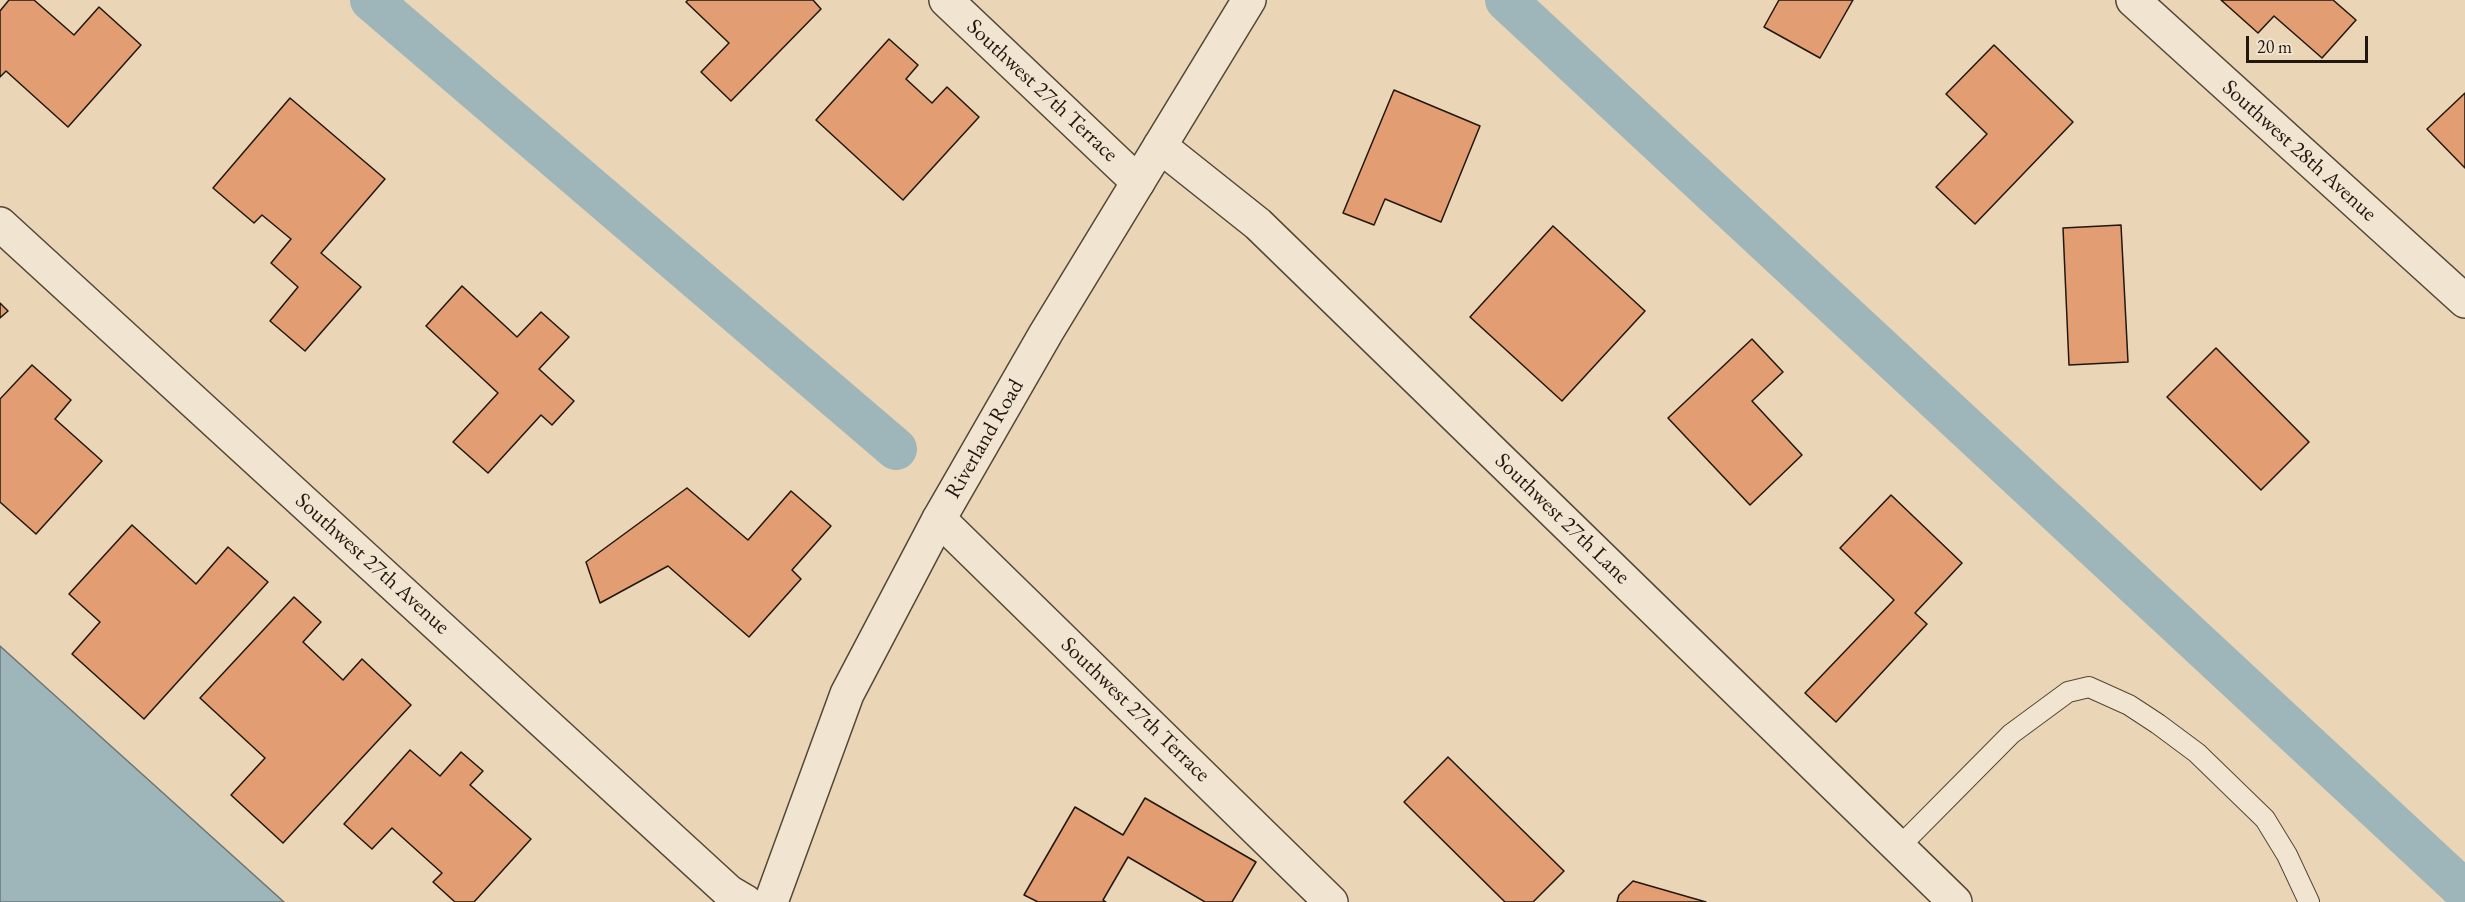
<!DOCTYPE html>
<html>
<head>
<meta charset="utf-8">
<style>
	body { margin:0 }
	#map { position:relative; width:2465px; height:902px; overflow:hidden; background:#ead6b7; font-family:"EB Garamond",serif }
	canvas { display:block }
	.scale { position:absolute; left:2246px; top:36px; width:122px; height:27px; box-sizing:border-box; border:3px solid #21170e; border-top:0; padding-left:8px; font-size:18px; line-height:21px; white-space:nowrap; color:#21170e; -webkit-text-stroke:4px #f1e4d0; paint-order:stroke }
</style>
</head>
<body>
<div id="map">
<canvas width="2465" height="902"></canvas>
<div class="scale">20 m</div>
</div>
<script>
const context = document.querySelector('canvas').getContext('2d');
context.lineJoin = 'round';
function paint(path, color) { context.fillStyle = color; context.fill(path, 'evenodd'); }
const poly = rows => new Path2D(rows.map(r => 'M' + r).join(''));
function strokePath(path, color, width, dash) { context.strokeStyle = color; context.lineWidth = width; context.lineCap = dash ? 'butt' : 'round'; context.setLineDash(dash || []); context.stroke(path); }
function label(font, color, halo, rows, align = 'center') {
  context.font = font + ' "EB Garamond",serif'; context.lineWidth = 4.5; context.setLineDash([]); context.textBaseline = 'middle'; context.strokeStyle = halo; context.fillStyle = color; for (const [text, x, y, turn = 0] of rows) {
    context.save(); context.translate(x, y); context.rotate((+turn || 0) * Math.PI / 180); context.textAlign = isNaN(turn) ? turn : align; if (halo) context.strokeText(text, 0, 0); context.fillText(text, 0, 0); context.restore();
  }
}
const water = poly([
	[0,646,284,902,0,902,0,646]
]);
paint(water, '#9eb6ba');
strokePath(water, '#6c7675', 1.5);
strokePath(poly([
	[371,0,896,449],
	[1506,0,2465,891]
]), '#9eb6ba', 42);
const building = poly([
	[9,0,34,0,74,35,99,7,141,45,68,127,6,71,0,77,0,11,9,0],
	[688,0,813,0,821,9,731,101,701,72,729,43,686,2,688,0],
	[1779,0,1853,0,1820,58,1764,27,1779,0],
	[2221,0,2333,0,2356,20,2322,58,2274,16,2258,33,2221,0],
	[889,39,918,65,906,79,932,103,947,87,979,117,903,200,816,120,889,39],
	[1994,45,2073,122,1975,224,1936,187,1987,134,1946,94,1994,45],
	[1394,90,1480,126,1441,222,1385,199,1374,225,1343,213,1394,90],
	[2465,93,2465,168,2427,129,2465,93],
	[290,98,385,179,321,253,361,287,305,351,270,321,298,287,271,263,291,239,262,215,254,223,213,188,290,98],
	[2121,225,2128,362,2069,365,2063,228,2121,225],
	[1553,226,1645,311,1562,401,1470,317,1553,226],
	[462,286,517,337,541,312,569,337,539,369,574,401,552,425,541,415,488,473,453,442,498,393,426,326,462,286],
	[0,303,8,311,0,318,0,303],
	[1752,339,1783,372,1752,401,1802,455,1750,505,1668,418,1752,339],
	[2216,348,2309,442,2261,490,2167,397,2216,348],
	[32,365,71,400,55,419,102,461,36,534,0,502,0,399,32,365],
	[687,488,748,540,791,491,831,526,792,570,801,579,749,637,668,566,600,603,586,562,687,488],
	[1891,495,1962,563,1915,613,1927,624,1836,722,1805,693,1894,600,1840,548,1891,495],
	[132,525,196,584,228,547,268,582,144,719,72,654,100,622,69,594,132,525],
	[294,597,321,622,303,642,343,680,362,659,411,705,283,843,231,795,265,758,200,698,294,597],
	[410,750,440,776,461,752,483,771,470,785,531,839,474,902,455,902,433,882,442,873,392,828,372,849,344,824,410,750],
	[1448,757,1564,871,1533,902,1505,902,1404,802,1448,757],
	[1145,798,1256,862,1232,902,1205,902,1128,857,1103,900,1106,902,1038,902,1024,895,1075,807,1123,835,1145,798],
	[1633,881,1706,902,1617,902,1619,895,1633,881]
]);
paint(building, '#e29d72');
strokePath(building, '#21170e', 1.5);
const service = poly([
	[1899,847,2011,734,2068,692,2089,687,2129,705,2158,724,2197,753,2265,819,2287,855,2309,902]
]);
const minor = poly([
	[946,0,1138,182],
	[2133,0,2465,301],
	[1160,146,1258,224,1955,902],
	[0,224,729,892,746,902],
	[939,519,1331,902]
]);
const tertiary = poly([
	[771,902,847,694,939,519,1046,333,1249,0]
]);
strokePath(service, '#534738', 22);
strokePath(minor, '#534738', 36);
strokePath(tertiary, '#534738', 36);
strokePath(service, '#f1e4d0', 20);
strokePath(minor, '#f1e4d0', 33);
strokePath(tertiary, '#f1e4d0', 33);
label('22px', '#21170e', '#f1e4d0', [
	["Southwest 27th Terrace",1042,91,43],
	["Southwest 28th Avenue",2299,151,42],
	["Riverland Road",985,439,-60],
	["Southwest 27th Lane",1562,519,44],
	["Southwest 27th Avenue",372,564,42],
	["Southwest 27th Terrace",1135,710,44]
]);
</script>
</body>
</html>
